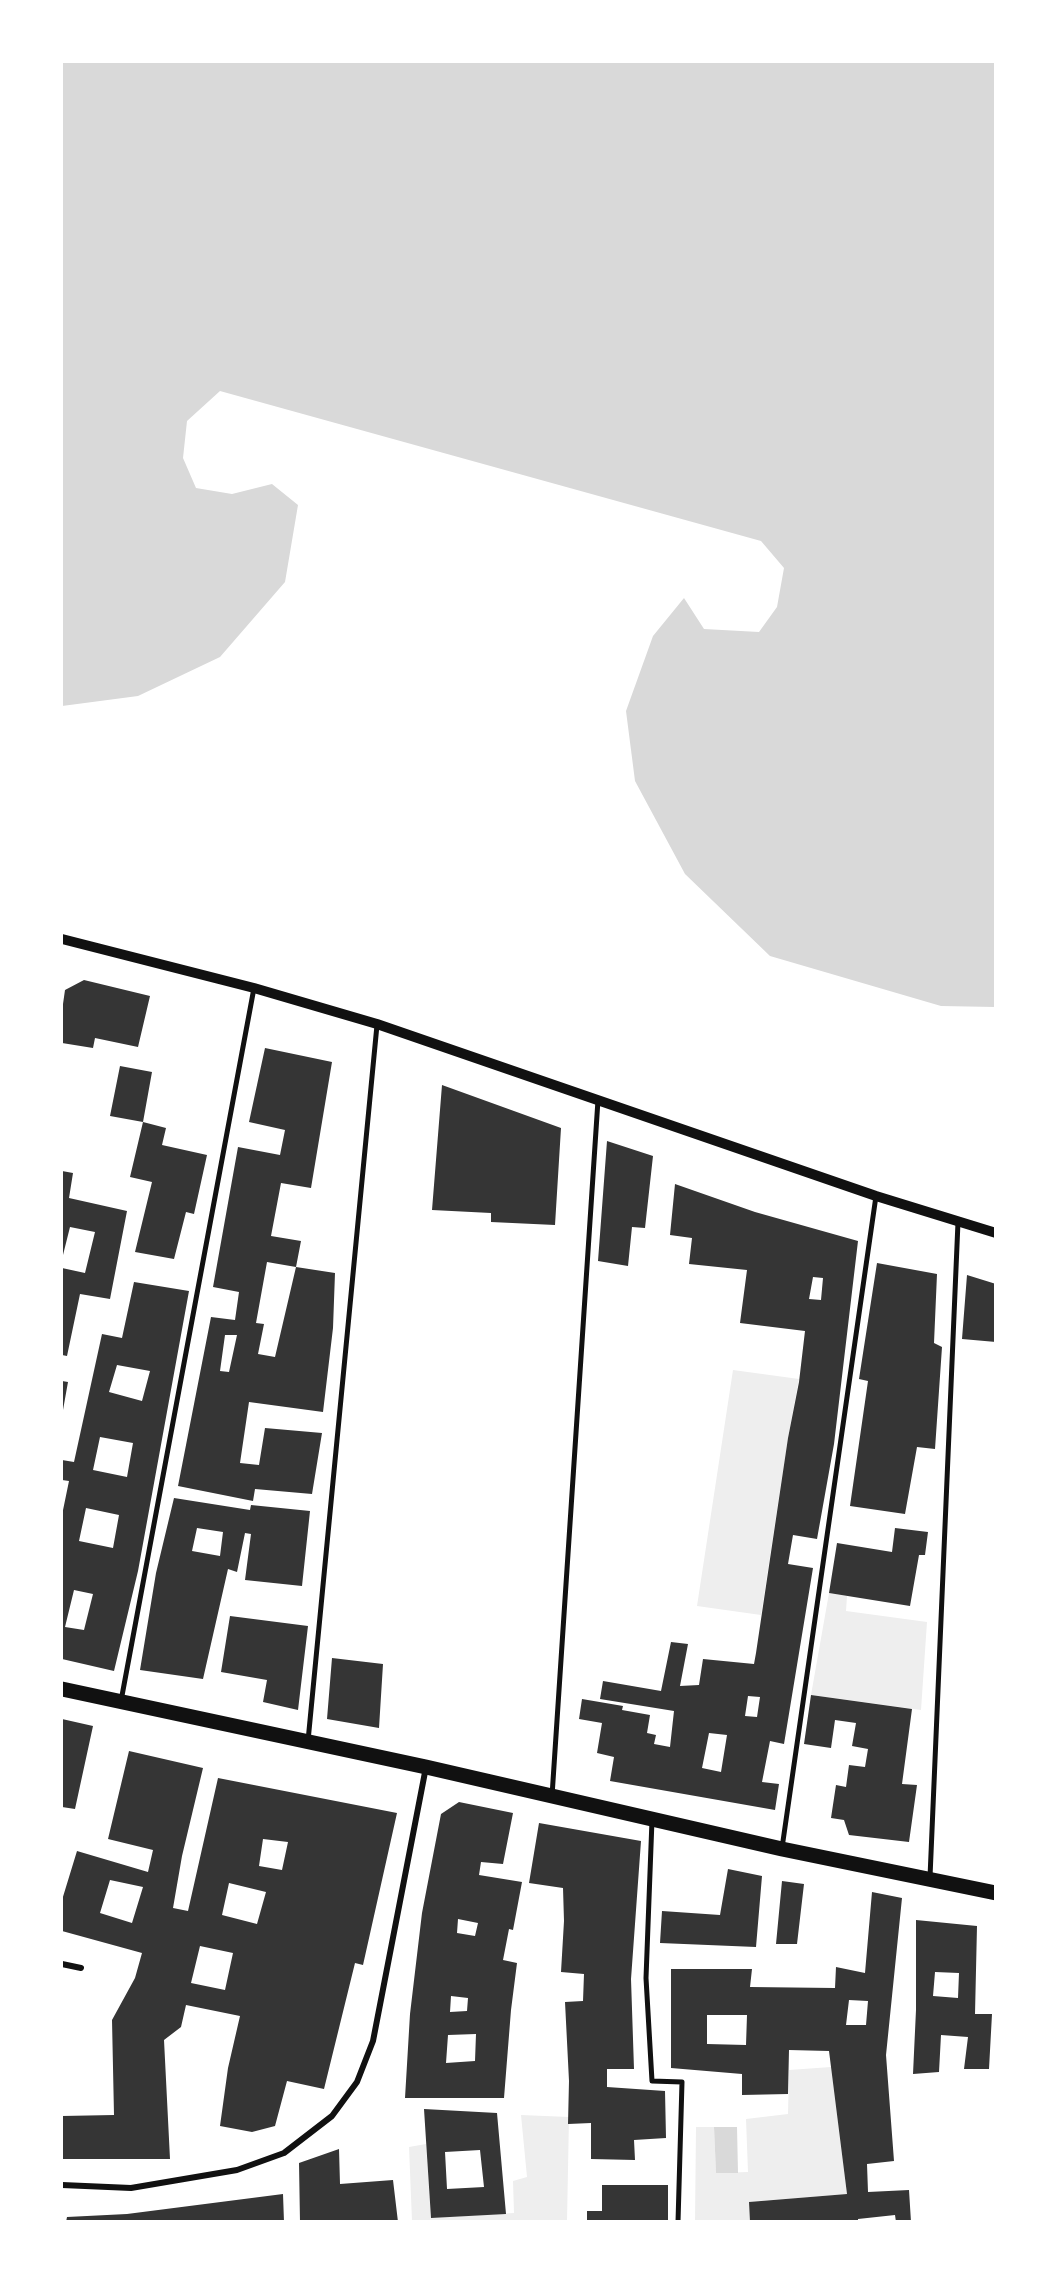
<!DOCTYPE html>
<html>
<head>
<meta charset="utf-8">
<style>
	body { margin:0 }
	#map { position:relative; width:1057px; height:2283px; overflow:hidden; background:#fff; font-family:"Alegreya Sans",sans-serif }
	canvas { display:block }
	.frame { position:absolute; inset:0; border:63px solid #fff; pointer-events:none }
</style>
</head>
<body>
<div id="map">
<canvas width="1057" height="2283"></canvas>
<div class="frame"></div>
</div>
<script>
const context = document.querySelector('canvas').getContext('2d');
context.lineJoin = 'round';
function paint(path, color) { context.fillStyle = color; context.fill(path, 'evenodd'); }
const poly = rows => new Path2D(rows.map(r => 'M' + r).join(''));
function strokePath(path, color, width, dash) { context.strokeStyle = color; context.lineWidth = width; context.lineCap = dash ? 'butt' : 'round'; context.setLineDash(dash || []); context.stroke(path); }
paint(poly([
	[733,1370,799,1379,788,1438,761,1615,697,1606],
	[829,1593,847,1596,846,1611,927,1622,921,1710,811,1695],
	[831,2067,847,2194,749,2202,750,2221,695,2222,696,2127,714,2127,716,2173,748,2172,746,2119,788,2114,789,2070],
	[521,2115,569,2117,567,2221,412,2221,409,2147,426,2144,431,2218,514,2213,513,2181,527,2177]
]), '#eee');
paint(poly([
	[62,62,995,62,995,1007,941,1006,770,956,685,874,635,781,626,711,653,636,684,598,704,629,759,632,777,607,784,568,761,541,220,391,187,421,183,458,196,488,232,494,272,484,298,505,285,582,220,657,138,696,62,706],
	[714,2127,737,2127,738,2173,716,2173]
]), '#d9d9d9');
paint(poly([
	[84,980,150,996,138,1047,95,1038,93,1048,62,1043,62,1011,65,990],
	[265,1048,332,1062,311,1188,281,1183,271,1236,301,1241,296,1267,335,1273,333,1328,323,1412,249,1402,240,1463,259,1465,265,1428,322,1433,312,1494,255,1489,253,1501,178,1486,211,1317,235,1320,239,1292,213,1287,238,1147,280,1155,285,1130,249,1122],
	[267,1262,296,1267,275,1357,258,1354,264,1324,256,1323],
	[225,1335,237,1335,229,1372,220,1371],
	[120,1066,152,1072,143,1122,166,1128,162,1145,207,1155,194,1214,186,1212,174,1259,135,1252,152,1182,130,1177,143,1122,110,1116],
	[442,1085,561,1128,555,1225,491,1222,491,1213,432,1210],
	[607,1141,653,1156,645,1228,632,1227,628,1266,598,1261],
	[62,1171,73,1173,69,1198,127,1211,110,1299,80,1294,67,1356,62,1355,62,1268,85,1273,95,1232,70,1227,62,1259],
	[675,1184,755,1212,858,1241,834,1444,817,1539,793,1535,788,1564,813,1568,784,1744,770,1741,762,1782,779,1784,775,1810,610,1781,614,1757,597,1753,602,1723,579,1719,582,1699,623,1706,622,1710,650,1715,647,1733,656,1735,654,1744,670,1747,674,1711,600,1699,603,1681,661,1691,671,1642,688,1644,680,1686,699,1685,703,1659,754,1664,756,1653,788,1438,799,1382,805,1331,740,1323,747,1270,689,1264,692,1238,670,1235],
	[813,1277,823,1278,821,1300,809,1299],
	[748,1696,760,1697,757,1717,745,1716],
	[709,1733,727,1735,721,1772,702,1768],
	[877,1263,937,1274,934,1343,942,1347,935,1449,917,1447,905,1514,850,1506,868,1381,859,1379],
	[967,1275,996,1284,996,1342,962,1339],
	[134,1282,189,1291,138,1571,114,1671,62,1659,62,1515,69,1481,62,1480,62,1460,74,1462,102,1334,122,1338],
	[117,1365,150,1371,142,1401,109,1392],
	[100,1437,133,1443,127,1477,93,1470],
	[86,1508,119,1515,113,1548,79,1541],
	[74,1590,93,1594,84,1630,65,1627],
	[62,1381,68,1382,63,1410,62,1410],
	[174,1498,250,1510,251,1505,310,1511,302,1586,245,1580,251,1534,245,1533,237,1572,228,1569,203,1679,140,1670,156,1573],
	[197,1528,223,1532,220,1556,192,1551],
	[895,1528,928,1532,925,1555,919,1555,910,1606,829,1593,837,1543,892,1552],
	[230,1616,308,1626,298,1710,263,1702,267,1680,221,1672],
	[332,1658,383,1664,379,1728,327,1719],
	[811,1695,912,1709,902,1784,917,1785,909,1842,849,1835,844,1820,831,1818,836,1785,846,1787,849,1765,865,1767,868,1749,852,1746,856,1723,835,1720,831,1748,804,1744],
	[62,1719,93,1726,75,1809,62,1807],
	[129,1751,203,1768,182,1856,173,1908,188,1911,218,1778,397,1813,363,1965,355,1963,324,2089,287,2081,275,2126,252,2132,220,2126,228,2068,240,2016,186,2005,181,2027,164,2040,170,2159,62,2159,62,2116,114,2115,112,2020,135,1978,142,1953,62,1931,62,1900,77,1851,148,1872,153,1850,108,1839],
	[263,1839,288,1842,282,1870,259,1866],
	[110,1880,143,1887,132,1923,100,1913],
	[229,1883,266,1892,257,1924,222,1915],
	[200,1946,233,1953,225,1990,191,1983],
	[459,1802,513,1813,503,1864,481,1862,479,1875,522,1882,513,1930,509,1929,503,1960,517,1963,511,2010,504,2098,405,2098,410,2014,422,1913,441,1814],
	[458,1919,478,1923,475,1936,457,1933],
	[451,1996,468,1998,467,2011,450,2012],
	[476,2034,475,2061,446,2063,448,2035],
	[539,1823,641,1841,631,1979,634,2069,607,2069,607,2087,665,2091,666,2138,634,2140,635,2160,591,2159,591,2123,568,2124,569,2081,565,2002,583,2001,584,1974,561,1972,564,1921,563,1888,529,1883],
	[728,1869,762,1876,756,1947,660,1943,662,1911,720,1915],
	[782,1881,804,1884,797,1944,776,1944],
	[872,1892,902,1898,886,2055,894,2161,867,2164,868,2192,909,2190,911,2222,896,2222,895,2215,858,2219,858,2222,750,2222,749,2202,847,2194,829,2051,789,2050,788,2094,742,2095,742,2074,671,2068,671,1969,752,1969,750,1987,835,1988,836,1967,865,1973],
	[849,2000,868,2001,866,2025,846,2025],
	[707,2015,747,2015,746,2045,707,2044],
	[916,1920,977,1926,975,2014,992,2014,989,2069,964,2069,968,2037,941,2035,939,2072,913,2074,916,2010],
	[935,1972,959,1973,958,1998,933,1996],
	[424,2109,497,2113,506,2214,431,2218],
	[480,2150,484,2187,447,2189,445,2152],
	[339,2149,340,2184,393,2180,398,2222,300,2222,299,2163],
	[602,2185,668,2185,668,2222,587,2222,587,2211,602,2211],
	[283,2194,284,2222,66,2222,67,2217,127,2214]
]), '#353535');
strokePath(poly([
	[121,1701,254,988],
	[308,1741,377,1025],
	[552,1796,598,1100],
	[652,1820,646,1978,652,2081,682,2082,678,2222],
	[782,1848,876,1196],
	[930,1877,958,1222]
]), '#111', 5);
strokePath(poly([
	[62,1964,81,1968],
	[62,2185,131,2188,237,2170,284,2153,332,2116,357,2082,373,2041,426,1767]
]), '#111', 6);
strokePath(poly([
	[62,939,254,988,377,1024,876,1196,996,1233]
]), '#111', 10);
strokePath(poly([
	[62,1689,426,1767,782,1849,996,1893]
]), '#111', 15);
</script>
</body>
</html>
